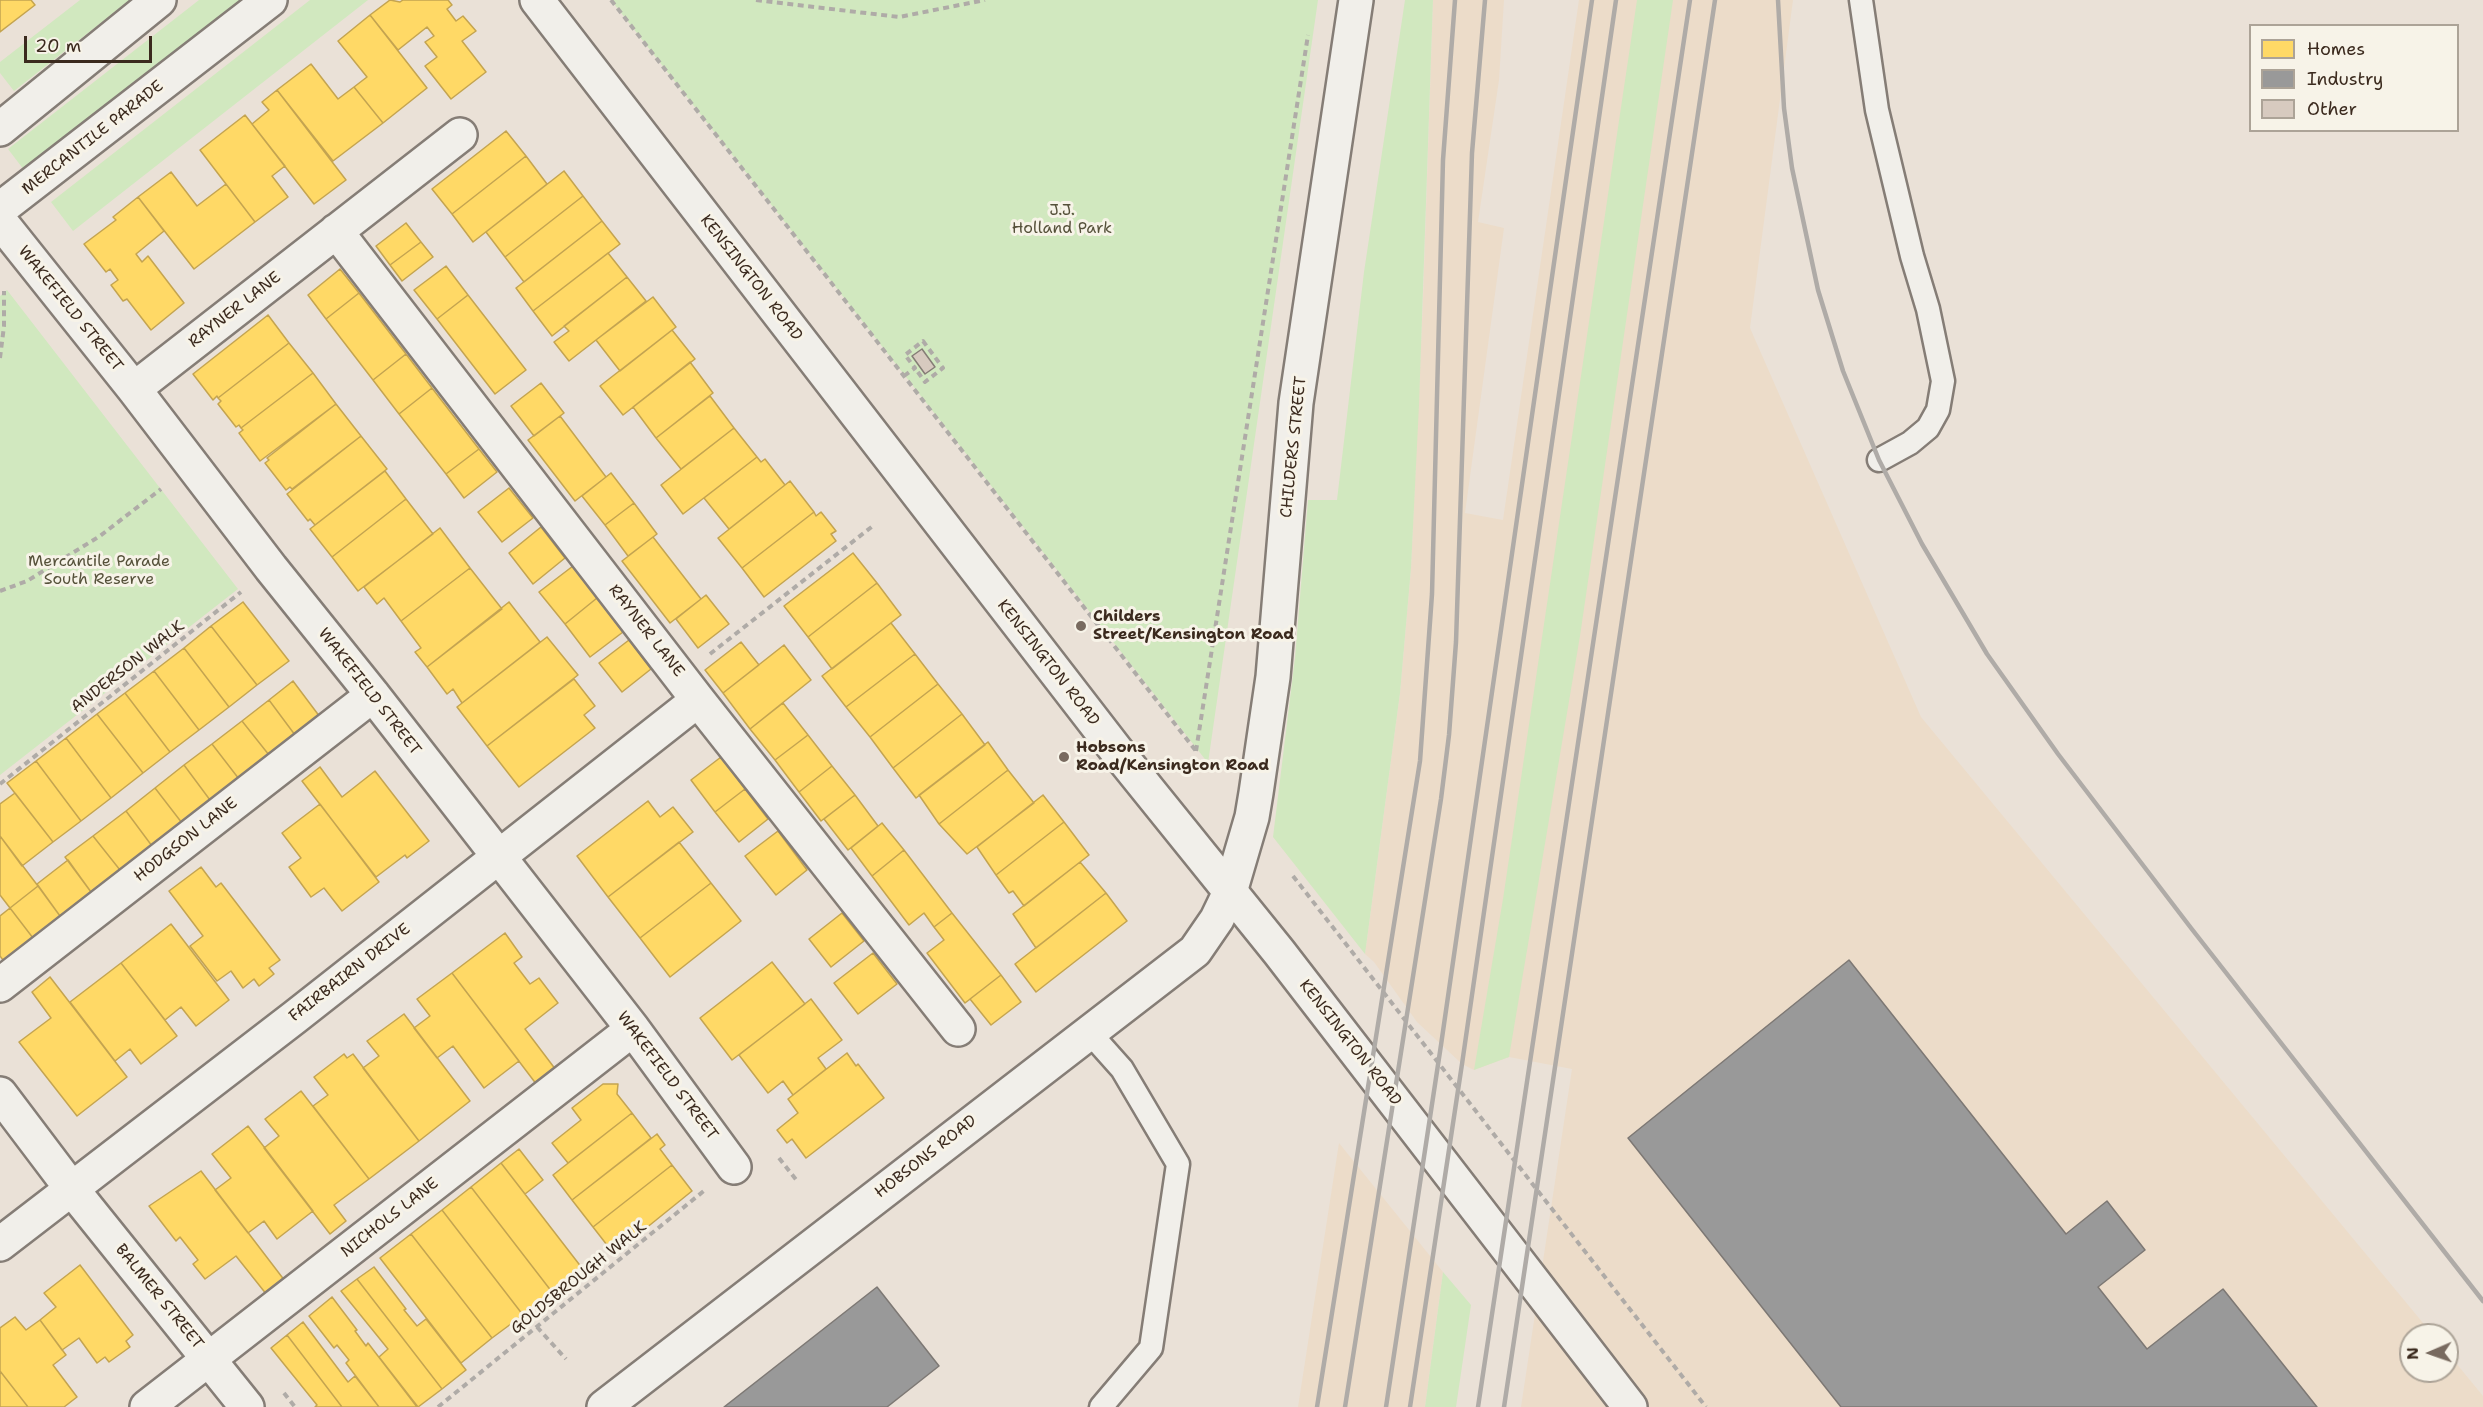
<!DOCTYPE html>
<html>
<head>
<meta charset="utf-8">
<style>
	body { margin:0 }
	#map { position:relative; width:2483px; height:1407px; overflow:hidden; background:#eae1d7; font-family:"Shantell Sans",sans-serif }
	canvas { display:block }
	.legend { position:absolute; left:2249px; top:24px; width:210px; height:108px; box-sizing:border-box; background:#f7f3e8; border:2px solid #aca397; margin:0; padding:8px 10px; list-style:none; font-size:18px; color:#3b2a1e }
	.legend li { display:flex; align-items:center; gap:12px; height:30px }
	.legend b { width:30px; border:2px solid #aca397 }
	.north { position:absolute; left:2399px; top:1323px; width:60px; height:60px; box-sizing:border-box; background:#f7f3e8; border:2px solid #aca397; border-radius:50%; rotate:268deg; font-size:16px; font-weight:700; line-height:24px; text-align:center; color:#3b2a1e }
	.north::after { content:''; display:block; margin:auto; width:21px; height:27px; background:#786a5f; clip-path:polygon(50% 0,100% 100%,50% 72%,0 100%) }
	.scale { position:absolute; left:24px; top:36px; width:128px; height:27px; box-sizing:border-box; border:3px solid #3b2a1e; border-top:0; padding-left:8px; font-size:18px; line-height:21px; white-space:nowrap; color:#3b2a1e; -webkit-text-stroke:4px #f7f3e8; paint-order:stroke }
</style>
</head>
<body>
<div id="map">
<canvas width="2483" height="1407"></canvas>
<ul class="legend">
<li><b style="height:16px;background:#ffd966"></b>Homes</li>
<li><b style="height:16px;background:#999"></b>Industry</li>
<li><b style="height:16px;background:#d7cabf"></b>Other</li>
</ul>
<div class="north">N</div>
<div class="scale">20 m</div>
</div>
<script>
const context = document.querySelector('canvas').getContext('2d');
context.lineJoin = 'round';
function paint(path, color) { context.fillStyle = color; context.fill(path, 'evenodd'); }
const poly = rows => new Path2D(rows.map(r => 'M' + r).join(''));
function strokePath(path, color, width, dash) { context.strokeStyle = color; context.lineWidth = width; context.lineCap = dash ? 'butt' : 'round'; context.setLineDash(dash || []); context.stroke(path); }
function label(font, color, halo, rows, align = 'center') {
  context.font = font + ' "Shantell Sans",sans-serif'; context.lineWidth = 6; context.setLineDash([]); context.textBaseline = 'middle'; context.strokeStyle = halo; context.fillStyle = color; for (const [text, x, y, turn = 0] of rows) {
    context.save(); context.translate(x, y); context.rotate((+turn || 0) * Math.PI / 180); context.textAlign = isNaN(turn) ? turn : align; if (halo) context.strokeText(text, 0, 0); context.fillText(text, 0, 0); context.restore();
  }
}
paint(poly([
	[1433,0,1504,0,1499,80,1478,222,1504,228,1465,513,1503,520,1579,0,1793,0,1750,328,1921,717,2433,1335,2411,1335,2411,1371,2447,1371,2447,1352,2483,1396,2483,1407,1521,1407,1572,1069,1509,1057,1474,1070,1462,1064,1417,1022,1374,962,1365,954,1400,693,1411,568,1423,300],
	[1339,1143,1443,1272,1425,1407,1298,1407]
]), '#ecdcc9');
paint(poly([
	[80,0,130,0,14,91,0,73,0,62],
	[199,0,242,0,24,170,8,149],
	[310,0,368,0,73,231,51,202],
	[611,0,1318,0,1208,763],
	[1405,0,1433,0,1419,405,1411,568,1400,693,1365,954,1273,837,1295,658,1308,500,1337,500,1364,272],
	[1637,0,1673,0,1580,636,1509,1057,1474,1070,1503,899],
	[7,290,238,589,0,775,0,296],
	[1443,1272,1471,1305,1456,1407,1425,1407]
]), '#d1e8bf');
const homes = poly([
	[0,0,31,0,35,5,0,32,0,0],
	[390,0,400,2,403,0,448,0,452,5,447,9,456,21,463,16,476,31,462,41,486,72,451,99,425,66,437,57,425,42,434,36,427,27,398,50,370,15,390,0],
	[370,15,427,88,383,123,354,87,367,77,338,41,370,15],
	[311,64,338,99,354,87,383,123,333,161,277,90,311,64],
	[277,90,346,180,314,204,252,124,269,110,262,102,277,90],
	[245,115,285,166,272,176,288,197,255,222,200,150,245,115],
	[506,131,526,156,452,214,432,189,506,131],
	[526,156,547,184,473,242,452,214,526,156],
	[564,171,583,196,505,257,486,232,564,171],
	[171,172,197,206,226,184,255,222,194,269,138,197,171,172],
	[583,196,602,221,524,282,505,257,583,196],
	[138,197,164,231,136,254,142,262,148,256,184,303,151,330,127,299,123,301,111,285,118,280,110,269,106,272,84,244,116,220,113,217,138,197],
	[602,221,620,244,533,311,516,288,602,221],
	[406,223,421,242,390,265,376,246,406,223],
	[421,242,433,257,402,281,390,265,421,242],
	[608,253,627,277,552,336,533,311,608,253],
	[446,266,468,295,437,319,414,290,446,266],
	[340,269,359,293,326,319,308,295,340,269],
	[627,277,646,301,569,361,554,342,569,331,564,326,627,277],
	[359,293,406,354,373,380,326,319,359,293],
	[468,295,526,370,495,394,437,319,468,295],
	[653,297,676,327,620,371,596,340,653,297],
	[268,315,289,343,218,398,217,396,213,400,193,374,268,315],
	[672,330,695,359,623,415,600,386,672,330],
	[289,343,313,373,241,428,239,425,236,427,218,404,221,401,218,398,289,343],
	[406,354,432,388,399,414,373,380,406,354],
	[690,362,713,393,656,438,633,407,690,362],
	[313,373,336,404,260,461,239,433,243,430,241,428,313,373],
	[541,383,564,413,534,436,511,406,541,383],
	[432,388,479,449,446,474,399,414,432,388],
	[710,396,734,428,681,469,656,438,710,396],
	[336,404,361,436,292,489,290,487,286,490,265,463,269,460,267,458,336,404],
	[560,416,606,477,575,501,528,440,560,416],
	[734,428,757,457,683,514,661,485,734,428],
	[361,436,387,469,315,525,310,519,308,521,287,494,361,436],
	[479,449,497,472,464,498,446,474,479,449],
	[757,457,761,462,765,459,785,485,729,529,704,498,757,457],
	[385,471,406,499,332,557,310,529,385,471],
	[611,473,634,503,605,525,582,496,611,473],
	[790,481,814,512,742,568,718,538,790,481],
	[509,488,533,518,502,542,478,512,509,488],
	[406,499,433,534,358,591,332,557,406,499],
	[634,503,657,534,628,556,605,525,634,503],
	[814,512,816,516,821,512,836,531,831,534,836,541,764,597,742,568,814,512],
	[541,527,565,558,533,584,509,553,541,527],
	[440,528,470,568,401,621,384,598,377,604,364,587,440,528],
	[653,537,701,599,670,623,622,561,653,537],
	[853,553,877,583,808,637,784,606,853,553],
	[573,566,597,598,565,624,539,592,573,566],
	[470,568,502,609,427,667,415,652,421,648,401,621,470,568],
	[877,583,901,615,832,669,808,637,877,583],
	[706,595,729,624,698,648,676,619,706,595],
	[597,598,623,632,590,657,565,624,597,598],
	[243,602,289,661,257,685,211,626,243,602],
	[509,602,540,642,462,703,453,689,447,694,427,667,509,602],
	[891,623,915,654,846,707,822,676,891,623],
	[211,626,257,685,229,707,184,648,211,626],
	[547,637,578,675,487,746,457,707,547,637],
	[629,640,651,669,622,692,599,663,629,640],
	[741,642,759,665,723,693,705,670,741,642],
	[784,645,811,680,750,729,723,693,784,645],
	[184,648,229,707,199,730,154,671,184,648],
	[915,654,938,684,870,737,846,707,915,654],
	[154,671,199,730,170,752,125,693,154,671],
	[574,679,595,706,584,715,595,728,519,787,487,746,574,679],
	[293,681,320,717,295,735,269,700,293,681],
	[938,684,962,714,893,768,870,737,938,684],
	[125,693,170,752,143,773,97,714,125,693],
	[269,700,295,735,269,755,242,721,269,700],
	[783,703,808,735,775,760,750,729,783,703],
	[97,714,143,773,111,798,66,738,97,714],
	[962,714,985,745,916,798,893,768,962,714],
	[242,721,269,755,239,779,212,744,242,721],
	[808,735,832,766,799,792,775,760,808,735],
	[66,738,111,798,81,821,36,761,66,738],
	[988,742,1008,770,939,824,919,795,988,742],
	[212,744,239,779,210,800,184,765,212,744],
	[721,757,745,789,715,812,691,780,721,757],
	[36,761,81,821,53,842,7,783,36,761],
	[184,765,210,800,182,823,155,788,184,765],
	[832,766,855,795,821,821,799,792,832,766],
	[320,767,342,797,375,771,429,841,407,858,405,855,376,877,302,781,320,767],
	[1008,770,1034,803,967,854,939,824,1008,770],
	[155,788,182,823,152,846,126,811,155,788],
	[745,789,768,819,739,842,715,812,745,789],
	[15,793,53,842,22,866,0,836,0,804,15,793],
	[855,795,878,826,848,850,824,819,855,795],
	[1043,795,1064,822,996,875,977,847,1043,795],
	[648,801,660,817,673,807,693,832,608,897,577,856,648,801],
	[320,804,379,882,342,911,324,888,311,897,289,867,301,858,282,833,320,804],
	[126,811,152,846,120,870,93,836,126,811],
	[1064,822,1089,855,1024,906,1013,891,1009,893,996,875,1064,822],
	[882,823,904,850,872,876,851,848,882,823],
	[778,831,807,870,776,895,745,856,778,831],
	[0,836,38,886,10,908,0,895,0,836],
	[93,836,120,870,91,892,65,857,93,836],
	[679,842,711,883,640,938,608,897,679,842],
	[904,850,952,913,934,927,924,913,909,925,872,876,904,850],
	[68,860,91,892,60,916,37,884,68,860],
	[1080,862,1106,893,1036,948,1013,914,1080,862],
	[201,867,216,887,221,883,280,960,269,968,274,974,259,986,254,979,243,988,231,971,217,981,190,946,203,936,169,891,201,867],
	[711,883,741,921,670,977,640,938,711,883],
	[38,886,60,916,33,938,10,908,38,886],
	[1106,893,1127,921,1036,992,1015,964,1106,893],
	[10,908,33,938,3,960,0,956,0,916,10,908],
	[842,913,864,941,831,967,809,939,842,913],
	[952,913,1001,975,965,1003,927,953,944,940,934,927,952,913],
	[171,924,229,1000,196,1026,181,1007,165,1020,121,963,171,924],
	[505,933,522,957,514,963,530,984,539,978,558,1003,525,1029,556,1070,537,1085,452,973,505,933],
	[873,953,897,984,858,1014,834,983,873,953],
	[772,962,805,1004,732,1060,700,1018,772,962],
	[121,963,177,1036,141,1064,130,1049,115,1061,70,1002,121,963],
	[452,973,519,1061,484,1088,453,1046,437,1058,414,1028,430,1016,417,999,452,973],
	[1001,975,1021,1002,991,1025,970,999,1001,975],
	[50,977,127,1077,77,1116,19,1042,51,1018,32,992,50,977],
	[811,999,842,1040,818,1058,826,1069,793,1095,783,1081,768,1093,739,1055,811,999],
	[404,1014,470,1101,419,1141,363,1068,379,1056,367,1041,404,1014],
	[847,1053,856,1066,858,1064,884,1098,806,1158,792,1139,787,1143,777,1130,798,1113,788,1099,847,1053],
	[344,1054,347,1058,353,1054,419,1141,369,1179,313,1106,328,1095,314,1077,344,1054],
	[603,1084,618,1084,617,1094,632,1113,568,1163,552,1143,581,1120,572,1108,603,1084],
	[301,1091,369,1179,334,1205,346,1221,330,1234,264,1148,279,1136,265,1119,301,1091],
	[632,1113,651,1138,572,1200,553,1175,632,1113],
	[248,1126,313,1211,277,1239,264,1221,248,1233,215,1190,231,1178,212,1154,248,1126],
	[657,1134,665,1145,660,1149,672,1165,593,1227,572,1200,657,1134],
	[519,1149,543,1180,525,1194,501,1163,519,1149],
	[501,1163,582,1268,552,1292,471,1187,501,1163],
	[672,1165,692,1191,614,1254,593,1227,672,1165],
	[201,1171,285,1281,267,1295,236,1256,205,1279,193,1264,198,1260,180,1237,176,1241,149,1206,201,1171],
	[471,1187,552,1292,523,1315,442,1210,471,1187],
	[442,1210,523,1315,492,1338,411,1234,442,1210],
	[411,1234,492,1338,461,1363,380,1258,411,1234],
	[80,1265,133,1335,126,1341,130,1347,109,1362,105,1357,97,1363,79,1338,62,1350,40,1320,56,1307,44,1293,80,1265],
	[374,1267,406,1309,404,1310,417,1326,426,1319,466,1370,442,1389,357,1279,374,1267],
	[357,1279,442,1389,418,1407,379,1357,388,1349,341,1291,357,1279],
	[332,1297,357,1330,355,1331,366,1346,368,1343,417,1407,379,1407,346,1363,349,1360,337,1345,334,1348,309,1316,332,1297],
	[15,1317,26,1330,40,1320,66,1355,53,1365,77,1397,64,1407,28,1407,0,1371,0,1328,15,1317],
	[303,1322,348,1382,355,1376,379,1407,342,1407,287,1335,303,1322],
	[287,1335,342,1407,315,1407,317,1405,271,1348,287,1335],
	[0,1371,28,1407,0,1407,0,1371]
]);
paint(homes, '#ffd966');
strokePath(homes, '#c4a450', 1.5);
const industry = poly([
	[1849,960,2066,1234,2107,1201,2145,1250,2098,1287,2147,1349,2223,1289,2317,1407,1841,1407,1628,1138,1849,960],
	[877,1287,939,1366,887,1407,724,1407,877,1287]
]);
paint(industry, '#999');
strokePath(industry, '#7d7874', 1.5);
const building = poly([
	[922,349,935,367,925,374,912,356,922,349]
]);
paint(building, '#d7cabf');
strokePath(building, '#857d76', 1.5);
const lane = poly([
	[1861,0,1877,110,1912,256,1928,309,1943,381,1938,410,1928,428,1910,443,1879,460],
	[1089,1032,1122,1069,1178,1164,1151,1348,1101,1407]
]);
const street = poly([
	[0,129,159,0],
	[0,209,270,0],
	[0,221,134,389,271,568,373,695,633,1029,734,1167],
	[336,231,698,700,958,1029],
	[134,389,460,135],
	[0,985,373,695],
	[0,1094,71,1188,247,1407],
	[0,1244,295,1017,698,700],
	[147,1407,633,1029],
	[604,1407,1195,951,1217,919,1230,892,1252,817,1256,793,1273,677,1296,403,1356,0]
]);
const secondary = poly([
	[537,0,1116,750,1279,952,1630,1407]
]);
strokePath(lane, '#857d76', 27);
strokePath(street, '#857d76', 38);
strokePath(secondary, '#857d76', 38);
strokePath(poly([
	[611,0,1196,751],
	[756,0,899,17,985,0],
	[0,358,4,326,4,291],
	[904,376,915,368,905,355,923,341,943,368,925,382,915,368],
	[0,591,27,581,100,536,161,489],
	[710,654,874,525],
	[1196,751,1308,35],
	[0,784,241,592],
	[1293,876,1706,1407],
	[779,1158,798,1182],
	[537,1327,566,1359],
	[284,1393,295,1407],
	[438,1407,705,1190]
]), '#afaba7', 4, [6, 4.5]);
strokePath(lane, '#f1efea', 22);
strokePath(street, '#f1efea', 33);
strokePath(secondary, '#f1efea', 33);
strokePath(poly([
	[1778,0,1784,108,1792,168,1818,290,1843,371,1879,460,1922,544,1987,654,2058,754,2191,928,2483,1301],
	[1317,1407,1420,761,1432,594,1443,160,1455,0],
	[1345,1407,1441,799,1449,735,1456,642,1472,153,1485,0],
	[1386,1407,1441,1045,1592,0],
	[1410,1407,1462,1064,1616,0],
	[1478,1407,1690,0],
	[1504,1407,1715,0]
]), '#afaba7', 4.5);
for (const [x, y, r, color] of [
	[1081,626,6,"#786a5f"],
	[1064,757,6,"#786a5f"]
]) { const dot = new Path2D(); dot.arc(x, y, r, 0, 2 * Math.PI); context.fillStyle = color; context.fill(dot); strokePath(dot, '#f7f3e8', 2); }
label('16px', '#3b2a1e', '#f7f3e8', [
	["MERCANTILE PARADE",93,138,-38],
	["KENSINGTON ROAD",751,278,52],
	["WAKEFIELD STREET",70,309,51],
	["RAYNER LANE",235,310,-38],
	["CHILDERS STREET",1294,447,-84],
	["RAYNER LANE",646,631,52],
	["KENSINGTON ROAD",1048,663,52],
	["ANDERSON WALK",128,667,-38],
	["WAKEFIELD STREET",369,692,52],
	["HODGSON LANE",186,840,-38],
	["FAIRBAIRN DRIVE",350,973,-38],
	["KENSINGTON ROAD",1350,1043,52],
	["WAKEFIELD STREET",667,1076,53],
	["HOBSONS ROAD",926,1157,-38],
	["NICHOLS LANE",390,1218,-38],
	["GOLDSBROUGH WALK",579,1278,-39],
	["BALMER STREET",159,1297,51]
]);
label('16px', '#55513a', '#f7f3e8', [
	["J.J.",1062,211],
	["Holland Park",1062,229],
	["Mercantile Parade",99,562],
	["South Reserve",99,580]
]);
label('bold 16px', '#3b2a1e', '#f7f3e8', [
	["Childers",1093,617],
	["Street/Kensington Road",1093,635],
	["Hobsons",1076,748],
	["Road/Kensington Road",1076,766]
], 'left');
</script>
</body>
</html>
